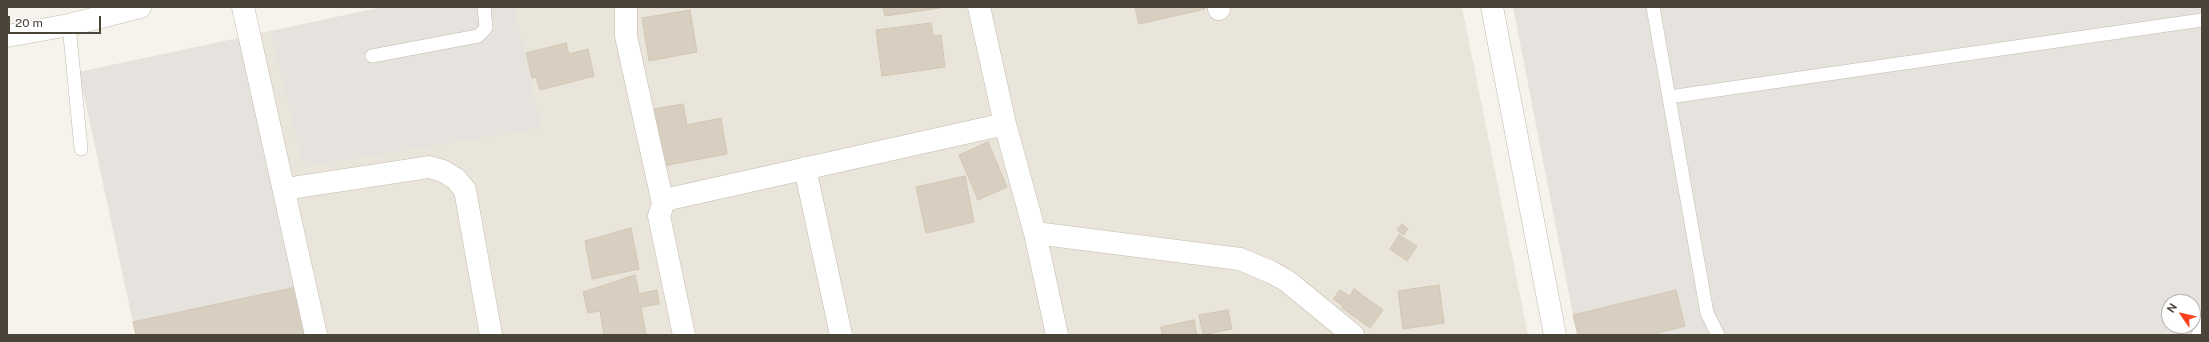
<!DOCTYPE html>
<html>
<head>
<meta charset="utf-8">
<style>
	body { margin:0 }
	#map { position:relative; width:2209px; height:342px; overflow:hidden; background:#f6f3ec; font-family:"Public Sans",sans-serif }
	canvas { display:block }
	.frame { position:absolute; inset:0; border:8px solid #4b4439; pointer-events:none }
	.north { position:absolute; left:2161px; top:294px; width:40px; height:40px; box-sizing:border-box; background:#fff; border:1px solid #b7b4b0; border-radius:50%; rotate:304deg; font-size:11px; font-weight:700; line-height:16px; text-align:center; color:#4b4439 }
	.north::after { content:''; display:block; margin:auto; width:14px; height:18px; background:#fc3f1d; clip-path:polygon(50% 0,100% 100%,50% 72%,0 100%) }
	.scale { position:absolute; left:8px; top:16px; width:93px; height:18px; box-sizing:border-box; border:2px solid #4b4439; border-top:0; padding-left:5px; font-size:12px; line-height:14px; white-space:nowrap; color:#4b4439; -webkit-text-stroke:3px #fff; paint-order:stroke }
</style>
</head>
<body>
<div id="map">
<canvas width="2209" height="342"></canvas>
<div class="frame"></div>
<div class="north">N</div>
<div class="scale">20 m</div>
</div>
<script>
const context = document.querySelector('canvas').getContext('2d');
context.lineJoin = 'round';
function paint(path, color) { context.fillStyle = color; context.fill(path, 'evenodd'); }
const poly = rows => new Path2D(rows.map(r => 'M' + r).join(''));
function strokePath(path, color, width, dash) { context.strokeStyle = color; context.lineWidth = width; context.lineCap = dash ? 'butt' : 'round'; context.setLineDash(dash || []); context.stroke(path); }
paint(poly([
	[383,7,1462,7,1528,335,136,335,79,72]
]), '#eae5da');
paint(poly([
	[383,7,514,7,541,128,303,167,271,31],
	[1513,7,2202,7,2202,335,1577,335],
	[2169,302,2193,302,2193,326,2169,326],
	[249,36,306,285,133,322,79,72]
]), '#e6e2dd');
const building = poly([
	[883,7,940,7,940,8,885,16,883,7],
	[1135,7,1205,7,1205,9,1139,24,1135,7],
	[690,10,697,52,649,61,642,18,690,10],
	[931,23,933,36,941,35,945,67,882,76,876,30,931,23],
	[566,43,569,54,588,49,594,76,540,90,536,77,532,78,526,53,566,43],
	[683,104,687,125,721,118,727,154,658,167,648,110,683,104],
	[988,142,1007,187,978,200,959,155,988,142],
	[965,176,974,222,926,233,916,187,965,176],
	[1402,224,1408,229,1403,235,1397,230,1402,224],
	[631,228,639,269,592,279,585,241,631,228],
	[1399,235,1417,246,1407,261,1390,249,1399,235],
	[635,275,639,294,657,290,659,304,641,307,646,335,604,335,600,311,588,313,583,292,635,275],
	[306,285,316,335,136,335,133,322,306,285],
	[1439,285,1444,323,1403,329,1398,291,1439,285],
	[1354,289,1383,310,1370,328,1342,308,1343,306,1333,299,1340,290,1350,296,1354,289],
	[1676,290,1685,326,1651,335,1578,335,1573,315,1676,290],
	[1228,310,1232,329,1203,335,1199,315,1228,310],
	[1194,320,1197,335,1162,335,1161,327,1194,320]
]);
paint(building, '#d8cfc1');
strokePath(building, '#d3c7b4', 1);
const service = poly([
	[1653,7,1707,313,1718,335],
	[69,25,81,149],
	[372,56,478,36,486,28,484,7],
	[1669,97,2202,20],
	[2198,335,2202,324]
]);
const minor = poly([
	[243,7,316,335],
	[626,7,626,36,663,204],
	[979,7,1005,124,1035,233,1057,335],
	[1219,7,1219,9],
	[1492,7,1555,335],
	[805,168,841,335],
	[285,189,429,167,443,171,456,179,465,190,491,335],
	[1035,233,1240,259,1271,272,1287,281,1353,335],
	[684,335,659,216,663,204,669,199,1005,124]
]);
const tertiary = poly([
	[7,36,69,25,140,7]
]);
strokePath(service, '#c2bbae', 14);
strokePath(minor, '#c2bbae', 23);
strokePath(tertiary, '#c2bbae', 23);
strokePath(service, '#fff', 13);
strokePath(minor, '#fff', 22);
strokePath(tertiary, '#fff', 22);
</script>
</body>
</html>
